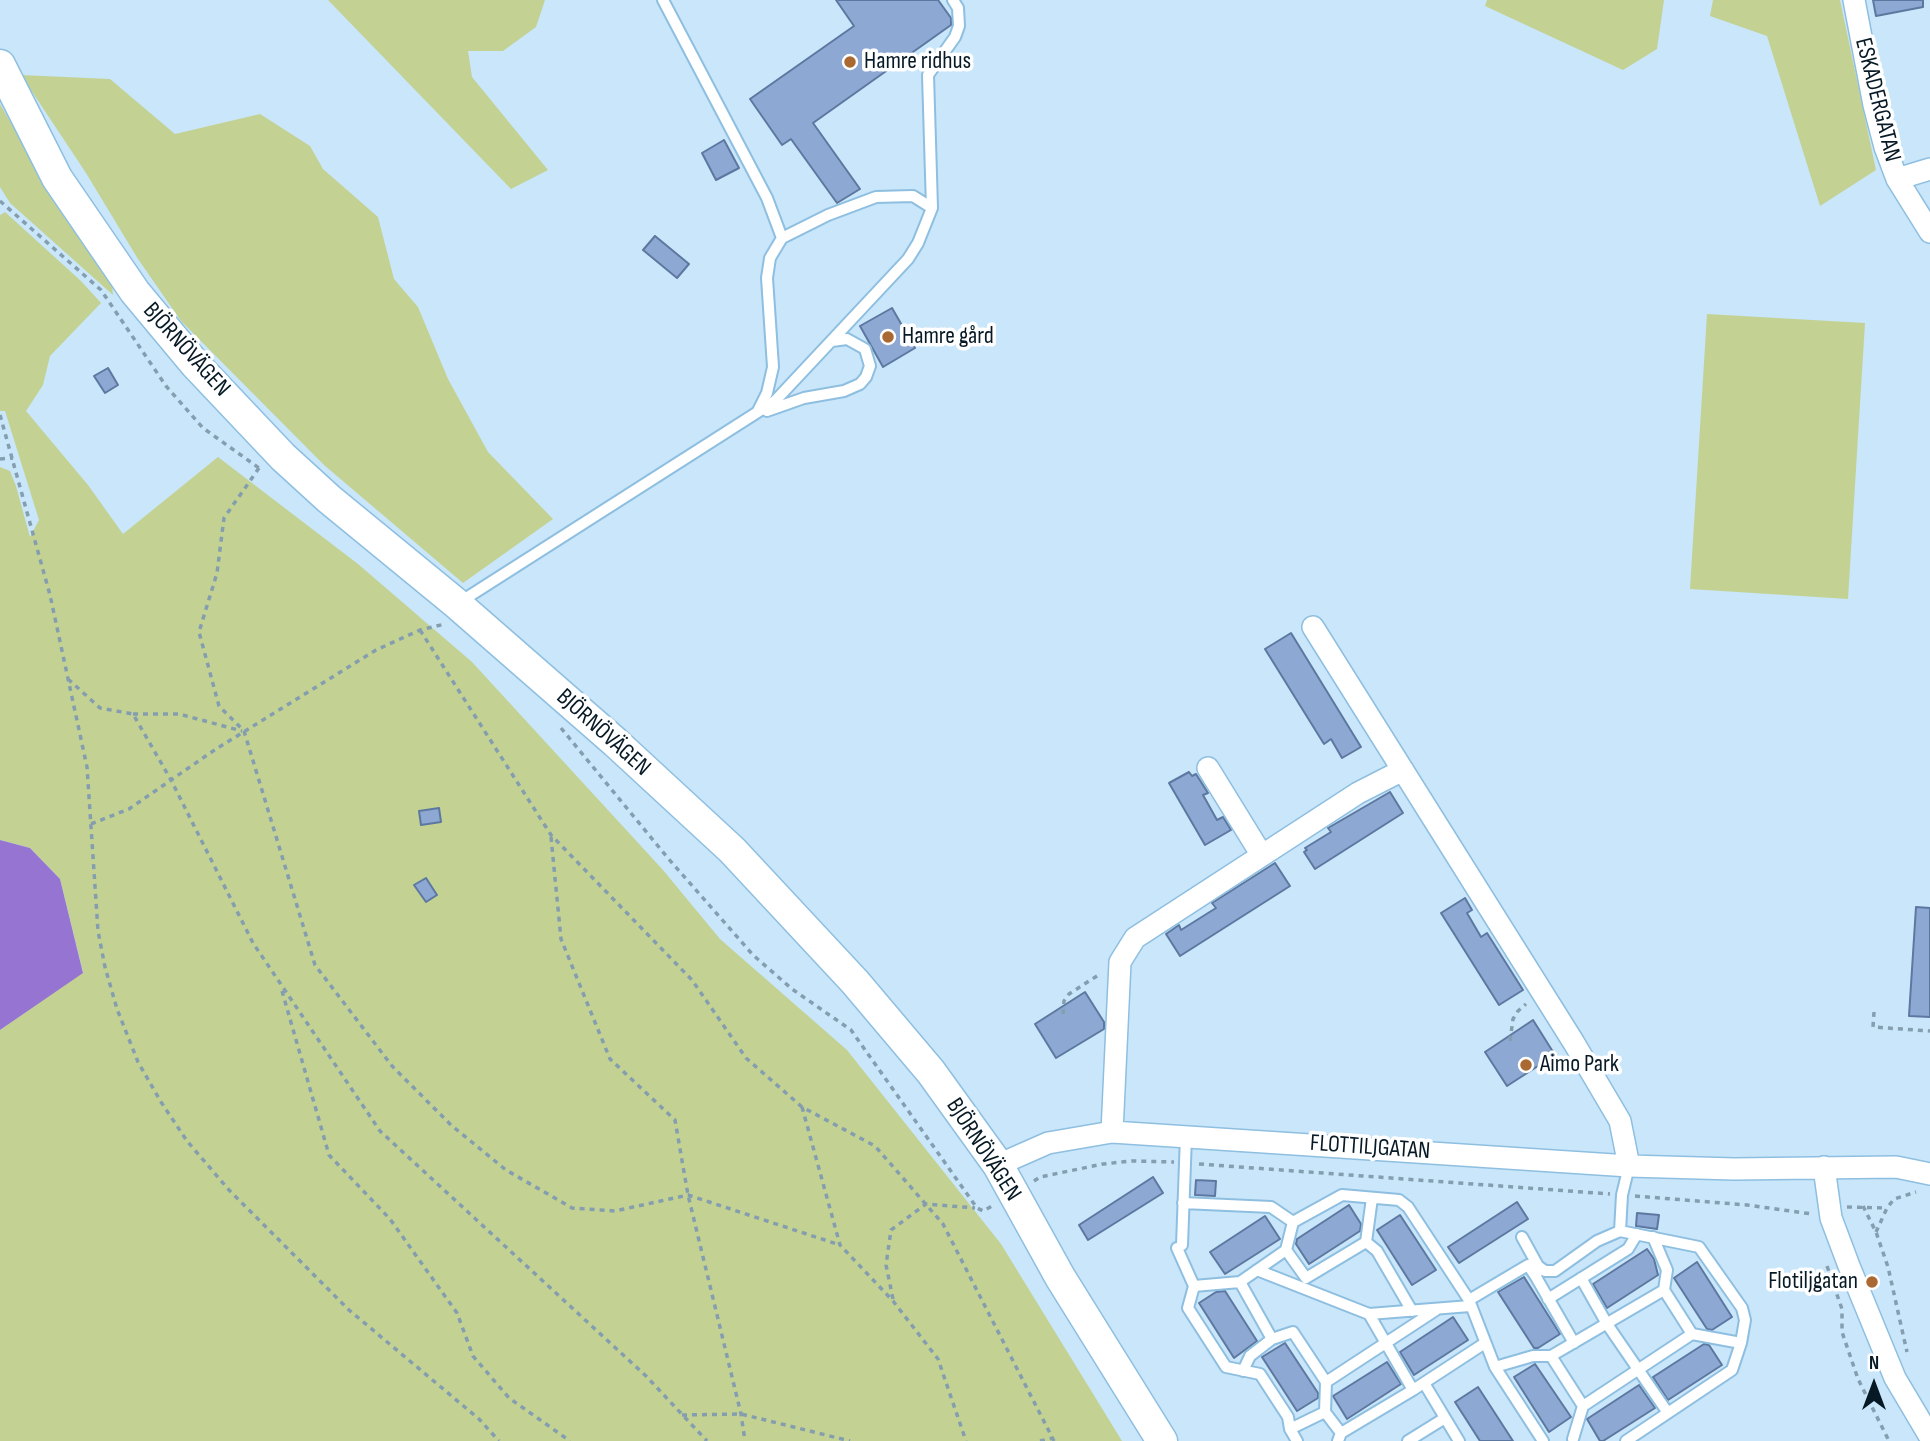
<!DOCTYPE html>
<html>
<head>
<meta charset="utf-8">
<style>
	body { margin:0 }
	#map { position:relative; width:1930px; height:1441px; overflow:hidden; background:#c9e6fa; font-family:"Sofia Sans Condensed",sans-serif }
	canvas { display:block }
	.north { position:absolute; left:1839px; top:1350px; width:70px; height:70px; -webkit-text-stroke:5px #fff; paint-order:stroke; rotate:0deg; font-size:19px; font-weight:700; line-height:28px; text-align:center; color:#061925 }
	.north::after { content:''; display:block; margin:auto; width:24px; height:32px; background:#061925; clip-path:polygon(50% 0,100% 100%,50% 72%,0 100%) }
</style>
</head>
<body>
<div id="map">
<canvas width="1930" height="1441"></canvas>
<div class="north">N</div>
</div>
<script>
const context = document.querySelector('canvas').getContext('2d');
context.lineJoin = 'round';
function paint(path, color) { context.fillStyle = color; context.fill(path, 'evenodd'); }
const poly = rows => new Path2D(rows.map(r => 'M' + r).join(''));
function strokePath(path, color, width, dash) { context.strokeStyle = color; context.lineWidth = width; context.lineCap = dash ? 'butt' : 'round'; context.setLineDash(dash || []); context.stroke(path); }
function label(font, color, halo, rows, align = 'center') {
  context.font = font + ' "Sofia Sans Condensed",sans-serif'; context.lineWidth = 7; context.setLineDash([]); context.textBaseline = 'middle'; context.strokeStyle = halo; context.fillStyle = color; for (const [text, x, y, turn = 0] of rows) {
    context.save(); context.translate(x, y); context.rotate((+turn || 0) * Math.PI / 180); context.textAlign = isNaN(turn) ? turn : align; if (halo) context.strokeText(text, 0, 0); context.fillText(text, 0, 0); context.restore();
  }
}
paint(poly([
	[328,0,545,0,536,27,503,51,468,51,472,77,548,170,511,189],
	[1487,0,1664,0,1657,49,1623,70,1485,6],
	[1713,0,1840,0,1876,170,1820,206,1767,36,1710,16],
	[21,75,110,79,175,134,260,114,310,146,323,169,378,217,394,279,418,307,448,379,488,452,553,519,463,583,324,465,181,321,138,259,86,173],
	[0,104,36,167,112,285,113,295,10,203,0,187],
	[5,212,81,281,101,303,50,356,43,385,26,411,88,485,123,534,218,457,358,564,472,662,663,870,720,939,847,1050,1001,1244,1122,1441,0,1441,0,1030,83,972,60,879,30,848,0,840,0,467,10,471,16,486,30,537,39,520,5,411,0,411,0,215],
	[1707,314,1865,323,1848,599,1690,589]
]), '#c3d292');
paint(poly([
	[0,840,30,848,60,879,83,973,0,1030]
]), '#9675d2');
const building = poly([
	[836,0,938,0,951,18,951,25,813,123,860,189,837,203,791,139,782,145,750,99,854,26,836,0],
	[1873,0,1923,0,1923,7,1876,16,1873,0],
	[724,140,739,168,716,180,702,153,724,140],
	[655,236,689,264,677,278,643,250,655,236],
	[892,308,915,348,883,367,860,326,892,308],
	[108,368,118,385,105,393,94,376,108,368],
	[1291,633,1361,747,1342,758,1331,739,1324,744,1265,649,1291,633],
	[1189,772,1192,776,1196,774,1208,793,1203,795,1217,820,1223,817,1231,830,1205,845,1169,783,1189,772],
	[1390,792,1403,813,1315,869,1304,852,1307,850,1305,848,1331,832,1328,828,1390,792],
	[439,808,441,822,421,825,419,811,439,808],
	[1275,863,1290,886,1180,956,1166,934,1179,925,1181,930,1216,908,1212,903,1275,863],
	[426,878,437,895,426,902,414,885,426,878],
	[1465,898,1472,910,1467,913,1481,937,1487,933,1523,990,1499,1005,1441,913,1465,898],
	[1916,907,1930,908,1930,1017,1909,1016,1916,907],
	[1085,992,1104,1022,1104,1029,1056,1058,1035,1024,1085,992],
	[1533,1020,1555,1055,1507,1086,1485,1052,1533,1020],
	[1153,1177,1163,1193,1088,1240,1079,1225,1153,1177],
	[1196,1180,1216,1181,1215,1196,1195,1195,1196,1180],
	[1517,1202,1528,1219,1459,1263,1448,1247,1517,1202],
	[1349,1205,1361,1224,1360,1231,1309,1264,1296,1244,1297,1239,1349,1205],
	[1637,1213,1659,1215,1657,1229,1636,1226,1637,1213],
	[1400,1215,1436,1270,1412,1285,1377,1230,1400,1215],
	[1265,1216,1280,1239,1225,1274,1210,1252,1265,1216],
	[1647,1249,1654,1259,1658,1275,1607,1308,1593,1284,1647,1249],
	[1697,1262,1732,1317,1712,1330,1707,1329,1674,1278,1697,1262],
	[1524,1277,1560,1334,1538,1348,1534,1348,1498,1292,1524,1277],
	[1225,1291,1257,1341,1234,1358,1199,1303,1216,1292,1225,1291],
	[1453,1317,1468,1340,1414,1375,1400,1352,1453,1317],
	[1285,1343,1318,1393,1318,1398,1297,1411,1262,1357,1285,1343],
	[1704,1344,1709,1345,1722,1365,1668,1400,1653,1377,1704,1344],
	[1387,1362,1401,1384,1347,1419,1333,1396,1387,1362],
	[1535,1364,1571,1417,1549,1432,1514,1377,1535,1364],
	[1639,1385,1655,1408,1603,1441,1600,1441,1587,1419,1639,1385],
	[1478,1387,1513,1441,1480,1441,1455,1402,1478,1387]
]);
paint(building, '#8da9d3');
strokePath(building, '#5d78a0', 2);
const service = poly([
	[663,0,767,198,782,238],
	[758,411,767,393,773,367,767,278,770,258,782,238,828,215,876,197,913,196,932,208],
	[767,411,804,398,844,391,860,384,866,377,870,366,865,349,847,339,832,341],
	[460,602,775,401,908,259,918,243,932,208,928,75,955,37,959,26,958,8,953,0],
	[1183,1203,1271,1207,1293,1222,1342,1195,1399,1200,1408,1207,1469,1300,1495,1367,1543,1441],
	[1620,1231,1699,1247,1742,1308,1745,1320,1741,1343,1732,1370,1626,1441],
	[1522,1237,1538,1266,1545,1271,1555,1271,1597,1241,1620,1231,1622,1195,1629,1166],
	[1366,1242,1377,1251,1412,1311],
	[1182,1245,1186,1136],
	[1177,1248,1194,1286,1188,1308,1226,1367,1260,1374,1288,1417,1290,1429,1297,1441],
	[1286,1250,1306,1278,1366,1242,1372,1198],
	[1538,1266,1536,1277,1574,1343],
	[1257,1270,1369,1314,1470,1306],
	[1581,1278,1607,1324,1668,1413],
	[1240,1282,1272,1339,1250,1356,1243,1371],
	[1194,1286,1240,1282,1286,1250,1293,1222],
	[1664,1290,1692,1334],
	[1548,1299,1628,1249,1637,1234],
	[1469,1300,1528,1265,1536,1277],
	[1369,1314,1413,1390,1485,1343],
	[1272,1339,1293,1332,1326,1382,1436,1310],
	[1551,1356,1583,1406],
	[1495,1367,1533,1356,1551,1356,1664,1290,1667,1270,1653,1237],
	[1424,1383,1459,1441],
	[1325,1412,1326,1382],
	[1290,1429,1325,1412,1341,1433],
	[1573,1439,1583,1406,1692,1334,1741,1343],
	[1338,1441,1341,1433,1413,1390],
	[1408,1441,1445,1418]
]);
const minor = poly([
	[1854,0,1874,105,1885,147,1897,179,1930,232],
	[1897,179,1930,169],
	[1313,627,1574,1043,1620,1121,1629,1166],
	[1208,768,1261,854],
	[1112,1132,1120,962,1135,938,1358,793,1403,770],
	[998,1165,1048,1143,1112,1132,1629,1166,1734,1169,1896,1167,1930,1174],
	[1824,1167,1831,1218,1849,1266,1895,1378,1930,1437]
]);
const secondary = poly([
	[0,65,57,178,135,292,195,364,283,457,329,499,457,604,615,742,732,850,855,982,931,1072,998,1165,1060,1277,1162,1441]
]);
strokePath(service, '#8ebfe0', 14);
strokePath(minor, '#8ebfe0', 24);
strokePath(secondary, '#8ebfe0', 33);
strokePath(poly([
	[0,201,101,290,166,386,203,428,259,468],
	[0,415,50,595,87,767,98,931,105,967,117,1009,138,1062,161,1102,187,1141,229,1190,349,1310,479,1419,499,1441],
	[0,459,13,458],
	[259,468,224,518,217,573,199,632,219,706,244,731,315,965,392,1066,451,1125,506,1170,572,1208,615,1211,688,1195,840,1245],
	[420,630,551,835,692,980,746,1058,802,1107,875,1146,943,1224,1054,1441],
	[68,679,100,708,133,714,171,780,253,943,380,1131,646,1376,707,1441],
	[133,714,179,714,242,731],
	[561,728,667,857,753,955,792,989,851,1030,977,1208,983,1211,994,1205],
	[91,824,129,809,216,749,376,650,420,630,445,624],
	[551,837,561,939,610,1059,675,1120,688,1195,741,1414,745,1441],
	[282,991,329,1155,390,1219,457,1313,473,1356,509,1398,570,1441],
	[1874,1012,1873,1027,1930,1031],
	[1063,1014,1064,1001,1069,994,1100,974],
	[1510,1041,1513,1019,1518,1011,1526,1004],
	[802,1107,840,1245,893,1301,938,1359,966,1441],
	[1199,1164,1610,1194],
	[1034,1181,1040,1177,1103,1164,1132,1161,1174,1162],
	[1635,1196,1747,1205,1812,1214],
	[1863,1206,1876,1232,1888,1267,1907,1352],
	[1847,1207,1887,1208],
	[1876,1232,1887,1208,1894,1199,1916,1192],
	[1827,1266,1842,1309,1842,1332,1858,1379,1889,1441],
	[893,1299,886,1265,891,1230,926,1204,975,1208],
	[682,1415,741,1414,850,1441],
	[1040,1441,1053,1438]
]), '#859eaf', 3.5, [5, 5]);
strokePath(service, '#fff', 10);
strokePath(minor, '#fff', 21);
strokePath(secondary, '#fff', 30);
for (const [x, y, r, color] of [
	[850,62,7,"#aa6932"],
	[888,337,7,"#aa6932"],
	[1526,1065,7,"#aa6932"],
	[1872,1282,7,"#aa6932"]
]) { const dot = new Path2D(); dot.arc(x, y, r, 0, 2 * Math.PI); context.fillStyle = color; context.fill(dot); strokePath(dot, '#fff', 2.5); }
label('24px', '#061925', '#fff', [
	["Hamre ridhus",864,62],
	["Hamre gård",902,337],
	["Aimo Park",1540,1065],
	["Flotiljgatan",1858,1282,"right"]
], 'left');
label('24px', '#061925', '#fff', [
	["ESKADERGATAN",1877,100,76],
	["BJÖRNÖVÄGEN",186,350,48],
	["BJÖRNÖVÄGEN",603,733,42],
	["FLOTTILJGATAN",1370,1148,4],
	["BJÖRNÖVÄGEN",983,1150,57]
]);
</script>
</body>
</html>
